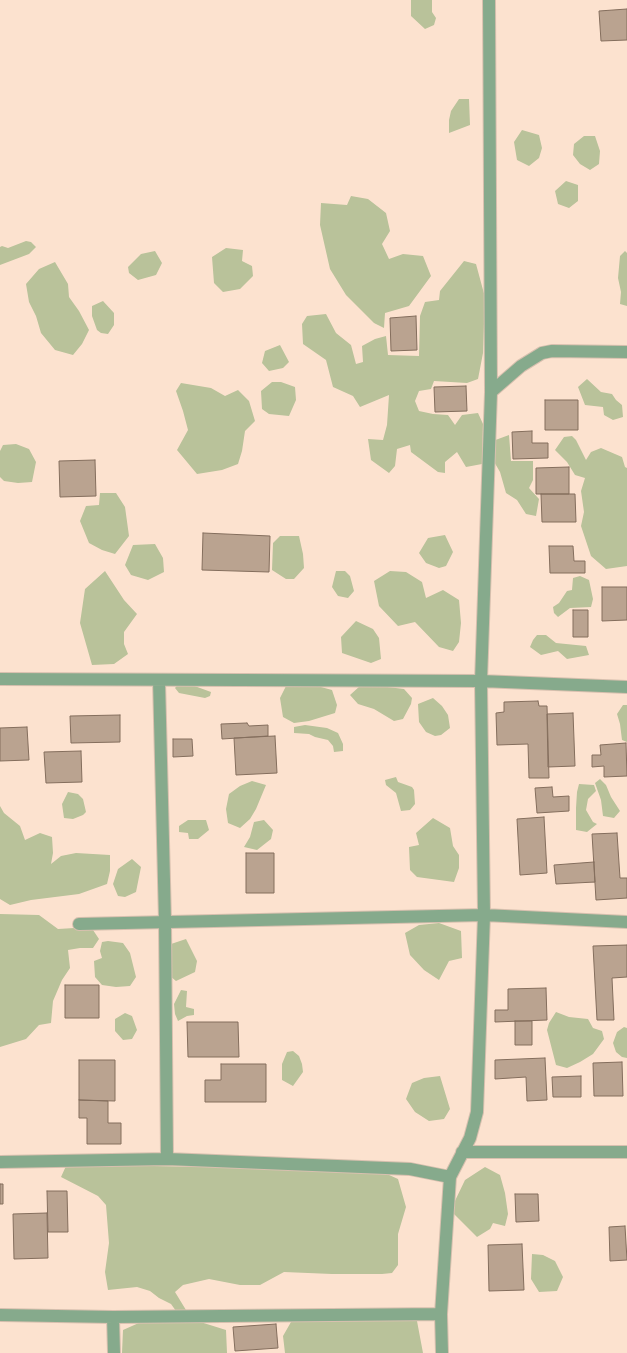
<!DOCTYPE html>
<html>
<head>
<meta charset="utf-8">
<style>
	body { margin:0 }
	canvas { display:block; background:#fce2cf }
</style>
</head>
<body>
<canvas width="627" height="1353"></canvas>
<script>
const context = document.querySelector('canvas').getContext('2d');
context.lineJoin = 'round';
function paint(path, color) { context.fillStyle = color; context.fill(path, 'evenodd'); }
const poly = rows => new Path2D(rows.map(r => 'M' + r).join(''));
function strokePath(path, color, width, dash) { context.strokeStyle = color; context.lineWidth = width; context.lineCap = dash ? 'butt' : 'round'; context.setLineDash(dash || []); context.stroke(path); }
paint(poly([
	[411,0,432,0,432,12,436,18,434,25,425,29,411,16],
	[459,99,469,99,470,125,449,133,449,120,451,111],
	[522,130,539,135,542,148,539,158,529,166,517,160,514,142],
	[584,136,595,136,600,151,599,164,590,170,580,164,573,155,574,144],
	[566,181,578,185,578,201,569,208,558,204,555,191],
	[351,196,368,199,386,213,390,231,382,244,389,259,403,254,423,256,431,276,409,306,385,313,384,328,374,323,346,295,330,269,320,225,321,203,347,205],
	[26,241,31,242,36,247,29,254,0,265,0,247,2,246,8,248],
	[226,248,243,250,242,261,252,266,253,276,240,289,223,292,214,283,212,257],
	[155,251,162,263,156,275,138,280,129,273,128,267,141,254],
	[625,251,627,253,627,306,620,304,621,292,618,278,620,256],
	[464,261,476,264,486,301,484,324,483,353,478,379,467,383,434,381,431,389,419,391,415,401,419,411,433,414,448,415,455,425,462,415,478,413,483,424,482,464,466,467,457,452,445,462,445,473,438,472,411,452,410,445,397,449,395,466,389,473,371,460,368,439,383,440,387,425,389,395,360,407,353,396,333,387,326,360,303,344,302,324,307,316,326,314,336,333,351,345,356,364,363,362,362,346,375,339,386,336,388,355,419,356,420,316,425,302,439,300,440,291],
	[55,262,68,284,69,297,79,311,89,330,82,344,73,355,55,350,41,333,36,316,29,302,26,284,39,269],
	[103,301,114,313,114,325,108,334,101,333,97,330,92,316,92,306],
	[280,345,289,362,283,368,269,371,262,363,265,351],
	[587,379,601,392,612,394,616,400,622,405,623,417,613,420,604,415,603,407,585,405,578,387],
	[272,382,281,382,295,387,296,400,289,416,269,414,262,409,261,391],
	[181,383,211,388,225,396,238,390,249,401,255,421,245,431,242,451,238,464,222,470,197,474,177,450,188,430,183,411,176,391],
	[509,435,511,461,533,461,533,480,529,488,539,499,536,516,526,514,517,500,506,493,500,472,489,453,490,442],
	[572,436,576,440,586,460,591,452,601,448,622,457,625,467,627,468,627,566,606,569,591,556,581,526,584,512,581,491,585,478,575,475,567,462,555,450,564,437],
	[16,444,29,449,36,462,32,482,18,483,4,481,0,477,0,451,3,445],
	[100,493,116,493,125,507,129,536,115,554,102,550,89,543,80,521,86,506,99,505],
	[445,535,453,552,446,566,439,568,426,563,419,553,428,538],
	[280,536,299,536,303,554,304,568,294,579,286,579,272,570,273,543],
	[155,544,163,558,164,572,148,580,131,575,125,565,133,545],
	[105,571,124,600,137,614,124,632,124,644,128,654,114,664,92,665,80,623,85,589],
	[336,571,345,571,350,576,354,591,348,598,338,596,332,587],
	[390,571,406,572,422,582,426,598,443,590,459,600,461,623,459,642,453,651,439,647,415,622,398,626,379,606,374,581],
	[580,576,589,580,593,599,591,607,570,608,558,617,554,613,553,607,559,603,567,591,572,590,573,578],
	[356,621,373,629,379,638,381,659,371,663,342,653,341,637],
	[537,635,546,635,556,643,586,646,589,655,567,659,558,651,541,655,530,647,533,640],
	[180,682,189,684,211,692,210,696,205,698,179,693,175,688],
	[301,682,309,686,321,687,332,690,337,705,335,713,309,721,294,723,283,717,280,698,286,686],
	[371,685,404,689,412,698,411,704,403,719,394,721,374,709,358,704,350,695,360,686],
	[433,698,442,706,448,715,450,728,441,735,435,736,426,732,419,722,418,704],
	[623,705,627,705,627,742,622,740,620,724,617,714],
	[305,725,327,728,338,733,343,744,343,751,334,752,333,746,328,740,315,737,309,734,294,733,294,727],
	[396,777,398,782,412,787,414,790,415,804,410,810,401,811,396,793,386,785,385,780],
	[600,779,606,785,611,797,620,811,614,818,603,816,601,800,595,783],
	[252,781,266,785,256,809,250,819,240,828,228,823,226,809,229,794,240,786],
	[579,784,594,785,596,791,588,799,586,810,593,822,597,824,587,832,576,830,576,808,577,792],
	[68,792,78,794,83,799,86,812,83,815,73,819,64,818,62,804],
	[0,806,4,813,20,826,25,840,40,833,52,837,53,853,51,864,61,856,76,853,110,855,110,871,107,884,79,894,31,900,10,905,0,899],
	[433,818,450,828,453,846,459,855,459,868,454,882,417,877,410,870,409,847,419,845,416,833],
	[188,820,206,820,209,830,198,839,189,839,188,833,179,832,179,826],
	[264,820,273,830,271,839,257,850,244,847,250,837,254,822],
	[132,859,141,867,136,892,125,897,118,896,113,884,118,869],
	[0,914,39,915,58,929,91,927,99,939,93,948,80,948,68,950,70,968,62,980,53,1001,51,1023,39,1025,26,1039,0,1047],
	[439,923,461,931,462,958,449,961,439,980,424,970,410,955,405,933,419,925],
	[186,939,197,961,195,972,176,981,164,971,165,946],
	[108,941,123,943,130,953,136,977,130,986,116,987,102,985,95,977,94,961,102,958,100,951,102,942],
	[181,990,187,991,186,1007,194,1009,194,1015,187,1016,178,1021,175,1014,174,1004],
	[556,1012,569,1017,588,1019,593,1028,602,1031,604,1039,593,1054,580,1062,567,1068,556,1065,547,1030,549,1023],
	[125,1013,132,1016,137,1030,132,1039,123,1040,115,1031,115,1019],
	[624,1027,627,1028,627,1058,622,1057,616,1052,613,1043,617,1032],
	[293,1051,299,1056,302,1064,303,1072,293,1086,282,1080,282,1064,287,1052],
	[440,1076,450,1109,444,1119,429,1121,415,1112,406,1099,412,1083,424,1078],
	[253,1164,367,1165,398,1179,406,1207,398,1234,398,1265,392,1273,382,1274,332,1274,284,1272,260,1285,240,1285,209,1279,183,1285,175,1292,186,1310,183,1315,176,1311,171,1304,159,1298,150,1291,137,1287,108,1290,105,1272,109,1243,106,1205,98,1196,61,1177,66,1166,154,1166,201,1167],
	[485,1167,500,1175,505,1193,508,1214,505,1226,493,1223,490,1229,477,1237,454,1214,453,1205,465,1180],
	[532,1254,543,1255,555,1261,563,1277,557,1291,539,1292,531,1279],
	[322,1317,393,1318,417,1321,423,1353,285,1353,283,1336,291,1322],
	[194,1320,226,1330,227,1353,122,1353,123,1330,141,1322]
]), '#b9c29a');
const building = poly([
	[627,9,627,40,601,41,599,11,627,9],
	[416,316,417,350,391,351,390,318,416,316],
	[466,386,467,411,435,412,434,387,466,386],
	[545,400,578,400,578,430,545,430,545,400],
	[532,431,532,443,548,443,548,458,513,459,512,432,532,431],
	[95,460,96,496,60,497,59,461,95,460],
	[569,467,569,494,536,494,536,468,569,467],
	[541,494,575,494,576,522,542,522,541,494],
	[203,533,270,536,269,572,202,570,203,533],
	[549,546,573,546,574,561,585,561,585,573,550,573,549,546],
	[602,587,627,587,627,620,602,621,602,587],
	[573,610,588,610,588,637,573,637,573,610],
	[538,701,539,706,547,706,549,778,529,778,528,744,497,745,496,713,504,712,504,702,538,701],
	[573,713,575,766,548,767,547,714,573,713],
	[120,715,120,742,71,743,70,716,120,715],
	[247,723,249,726,268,725,268,736,222,739,221,724,247,723],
	[27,727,29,760,0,761,0,728,27,727],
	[275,736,277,773,236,775,234,738,275,736],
	[173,739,192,739,193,756,173,757,173,739],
	[626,743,627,776,604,777,604,766,592,767,592,755,601,755,600,745,626,743],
	[81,751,82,782,46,783,44,752,81,751],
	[552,787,553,797,569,796,569,811,537,813,535,788,552,787],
	[544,817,547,873,520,875,517,819,544,817],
	[617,833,620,878,627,878,627,898,596,900,592,834,617,833],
	[246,853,274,853,274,893,246,893,246,853],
	[594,862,595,882,556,884,554,865,594,862],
	[627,945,627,977,612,978,614,1020,597,1020,593,946,627,945],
	[65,985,99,985,99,1018,65,1018,65,985],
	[546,988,547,1020,495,1022,495,1010,508,1010,508,989,546,988],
	[515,1021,532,1021,532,1045,515,1045,515,1021],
	[187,1022,238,1022,239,1057,188,1057,187,1022],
	[545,1058,547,1100,527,1101,526,1077,495,1079,495,1060,545,1058],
	[79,1060,115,1060,115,1101,79,1100,79,1060],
	[622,1062,623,1096,594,1096,593,1063,622,1062],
	[221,1064,266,1064,266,1102,205,1102,205,1080,221,1080,221,1064],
	[581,1076,581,1097,553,1097,552,1077,581,1076],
	[79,1100,108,1101,108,1123,121,1123,121,1144,87,1144,87,1118,79,1118,79,1100],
	[0,1184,3,1184,3,1204,0,1204,0,1184],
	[47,1191,67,1191,68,1232,48,1232,47,1191],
	[515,1194,538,1194,539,1221,516,1222,515,1194],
	[47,1213,48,1258,14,1259,13,1214,47,1213],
	[625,1226,627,1260,610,1261,609,1227,625,1226],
	[522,1244,524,1290,489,1291,488,1245,522,1244],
	[276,1324,278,1348,235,1351,233,1327,276,1324]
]);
paint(building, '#baa390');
strokePath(building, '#846e5d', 1);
const minor = poly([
	[491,392,521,366,542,353,552,351,627,352],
	[0,679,481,681,627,687],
	[159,680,165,921,167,1159],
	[79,924,484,915,627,922],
	[462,1152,627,1152],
	[0,1162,167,1159,410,1169,450,1177],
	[0,1315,113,1317,441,1314],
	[113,1317,114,1353],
	[442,1353,441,1314,450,1177,470,1138,477,1112,484,915,481,681,491,392,489,0]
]);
strokePath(minor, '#d8c0af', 14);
strokePath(minor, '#86aa8c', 12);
</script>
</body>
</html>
